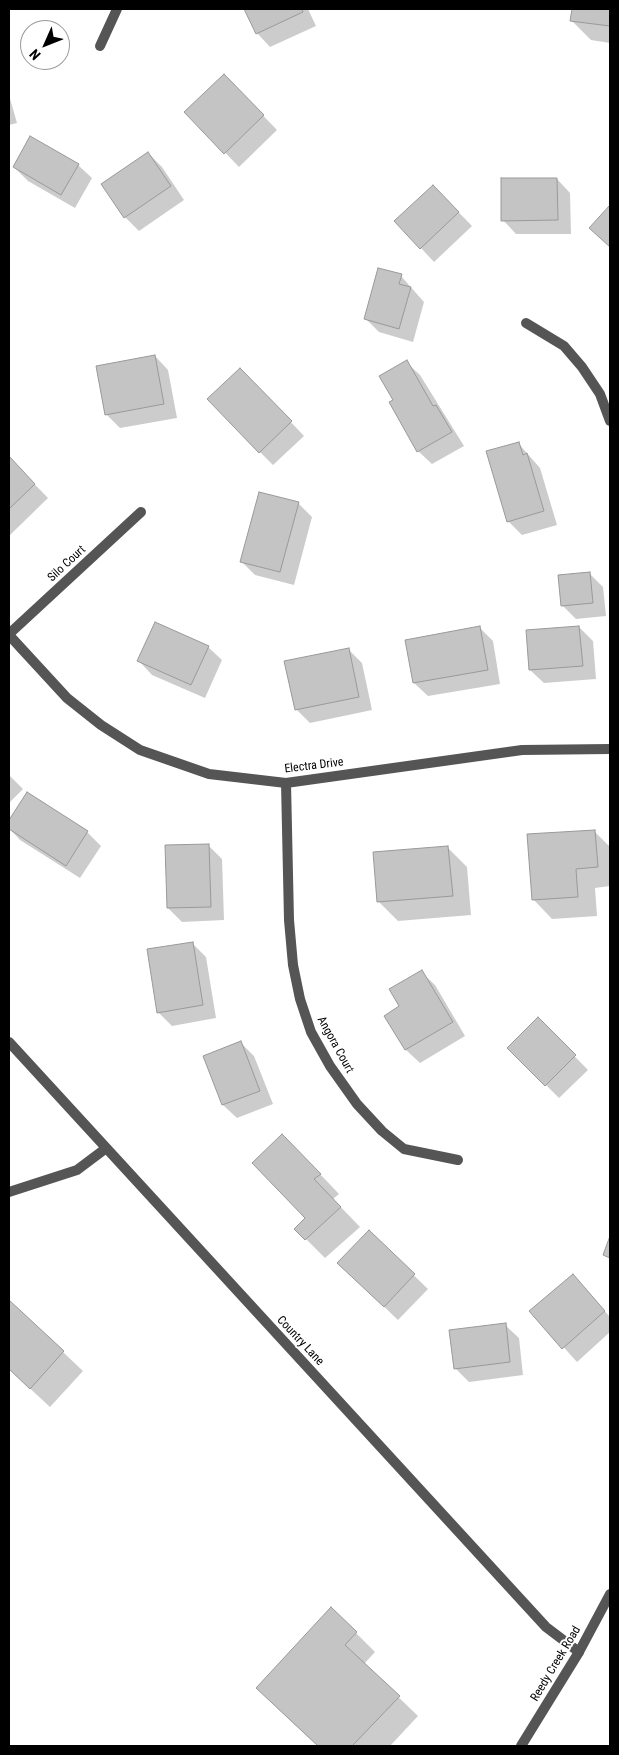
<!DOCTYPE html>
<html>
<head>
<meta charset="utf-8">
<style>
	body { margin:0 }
	#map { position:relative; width:619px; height:1755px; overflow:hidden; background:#fff; font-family:"Roboto Condensed",sans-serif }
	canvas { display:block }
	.frame { position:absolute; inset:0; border:10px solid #000; pointer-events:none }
	.north { position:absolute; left:20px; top:20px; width:50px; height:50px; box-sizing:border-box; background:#fff; border:1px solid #999; border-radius:50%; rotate:226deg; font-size:14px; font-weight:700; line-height:20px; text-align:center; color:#000 }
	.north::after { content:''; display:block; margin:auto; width:18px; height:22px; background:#000; clip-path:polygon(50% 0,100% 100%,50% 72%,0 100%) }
</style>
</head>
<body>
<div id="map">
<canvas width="619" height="1755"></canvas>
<div class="frame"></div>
<div class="north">N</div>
</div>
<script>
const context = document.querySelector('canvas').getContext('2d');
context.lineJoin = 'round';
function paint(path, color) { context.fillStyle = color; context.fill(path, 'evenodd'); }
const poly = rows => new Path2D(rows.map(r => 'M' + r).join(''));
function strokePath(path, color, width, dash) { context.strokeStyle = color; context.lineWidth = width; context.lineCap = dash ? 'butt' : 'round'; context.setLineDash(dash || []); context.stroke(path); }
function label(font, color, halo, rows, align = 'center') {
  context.font = font + ' "Roboto Condensed",sans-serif'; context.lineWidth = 4; context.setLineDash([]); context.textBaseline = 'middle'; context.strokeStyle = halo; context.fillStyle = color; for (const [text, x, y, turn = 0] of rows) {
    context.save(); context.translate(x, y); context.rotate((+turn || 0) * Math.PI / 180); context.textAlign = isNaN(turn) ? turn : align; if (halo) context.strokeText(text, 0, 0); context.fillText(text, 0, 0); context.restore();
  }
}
paint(poly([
	[246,9,308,9,316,26,270,47,257,33],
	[573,9,610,9,610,43,591,40,572,21],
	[224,75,277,130,239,167,186,112],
	[9,95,17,123,9,125],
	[148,153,162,167,184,200,139,231,125,217],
	[78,165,92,178,75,208,28,181,14,167],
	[557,179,570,193,571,234,516,234,503,220],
	[433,186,472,226,434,262,421,248],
	[401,276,424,302,413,342,379,332,366,319],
	[155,356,168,370,177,418,120,428,106,414],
	[406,362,420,375,464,446,432,464,418,451,395,400],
	[254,383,304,436,273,465,260,452],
	[518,443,540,468,557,525,522,535,508,521],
	[9,458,48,498,9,536],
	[298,503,312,517,294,585,255,575,241,561],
	[590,574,603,587,606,616,576,619,562,605],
	[579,627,593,641,596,679,544,683,530,670],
	[480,628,493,641,500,684,428,696,414,683],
	[208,647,222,660,205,698,152,675,139,661],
	[348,649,362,663,372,710,310,723,296,709],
	[9,775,23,789,9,803],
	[27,794,87,832,101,846,80,878,20,840,9,828,9,822],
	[594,831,610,847,610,886,595,888,597,916,552,919,533,899],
	[208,845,222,859,224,920,182,922,168,908],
	[448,848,467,867,471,915,398,921,378,901],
	[192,943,206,957,216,1018,172,1026,158,1012],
	[421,972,435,985,465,1036,420,1063,406,1050,386,1016,401,1007],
	[538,1019,588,1070,559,1098,509,1048],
	[240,1042,254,1056,273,1104,237,1118,223,1105,204,1057],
	[302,1155,339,1194,333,1199,360,1227,325,1258,296,1229,307,1218],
	[369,1232,428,1289,398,1320,353,1277],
	[573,1276,610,1317,610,1332,577,1362,531,1311],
	[9,1301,83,1371,50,1407,9,1369],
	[505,1325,519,1338,523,1375,469,1382,455,1368],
	[356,1633,375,1652,364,1664,418,1716,390,1746,318,1746,276,1707]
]), '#0003');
const building = poly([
	[244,9,302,9,303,12,256,34,244,9],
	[572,9,610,9,610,26,570,21,572,9],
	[224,74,264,115,224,154,184,112,224,74],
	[30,136,79,164,61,195,13,167,30,136],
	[148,152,171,186,124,218,101,184,148,152],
	[501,178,557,178,558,220,501,221,501,178],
	[433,185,459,212,420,249,394,221,433,185],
	[610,205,610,247,589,228,610,205],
	[378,268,402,274,399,284,411,287,399,329,364,319,378,268],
	[155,355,164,404,105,415,96,366,155,355],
	[407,360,433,406,436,405,452,432,417,452,389,402,393,400,379,376,407,360],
	[240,368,292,421,259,453,207,399,240,368],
	[519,442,523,455,527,453,544,511,507,522,486,451,519,442],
	[9,456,35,484,9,509,9,456],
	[259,492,299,502,280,572,240,562,259,492],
	[590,572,593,603,561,606,558,575,590,572],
	[155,622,209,646,191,685,137,661,155,622],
	[480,626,488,670,413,683,405,640,480,626],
	[579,626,583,666,529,670,526,630,579,626],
	[349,648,359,697,295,710,284,661,349,648],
	[27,792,88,831,66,866,9,829,9,820,27,792],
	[595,830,598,867,576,869,578,897,532,900,527,834,595,830],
	[209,844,211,907,167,908,165,845,209,844],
	[448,846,453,896,377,902,373,852,448,846],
	[193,942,203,1005,157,1013,147,949,193,942],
	[422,970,453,1022,405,1050,384,1016,399,1006,389,989,422,970],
	[538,1017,576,1055,545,1086,507,1048,538,1017],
	[241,1041,260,1091,222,1105,203,1056,241,1041],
	[282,1134,321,1174,314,1179,341,1207,305,1240,294,1229,305,1218,252,1163,282,1134],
	[369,1230,415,1274,384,1307,337,1263,369,1230],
	[610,1236,610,1258,603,1255,610,1236],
	[573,1274,605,1311,562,1349,529,1311,573,1274],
	[9,1300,64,1351,30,1389,9,1369,9,1300],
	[506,1323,510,1362,454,1369,449,1330,506,1323],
	[331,1607,357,1632,345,1645,400,1696,352,1746,318,1746,256,1688,331,1607]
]);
paint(building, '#c4c4c4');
strokePath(building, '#999', 1);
strokePath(poly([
	[9,1192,77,1170,105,1149]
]), '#555', 10);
strokePath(poly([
	[100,46,117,9],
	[526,323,564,346,582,367,600,394,610,421],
	[9,634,141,512],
	[9,635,67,698,101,725,140,750,209,774,286,783,522,750,610,749],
	[286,783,289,920,293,965,300,999,311,1032,330,1066,357,1104,382,1131,404,1149,458,1160],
	[9,1042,546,1627,579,1652]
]), '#555', 10);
strokePath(poly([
	[521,1746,579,1652,610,1594]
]), '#555', 10);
label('12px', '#000', '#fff', [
	["Silo Court",67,564,-43],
	["Electra Drive",314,766,-7],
	["Angora Court",335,1045,61],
	["Country Lane",300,1341,47],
	["Reedy Creek Road",556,1664,-59]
]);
</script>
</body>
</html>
